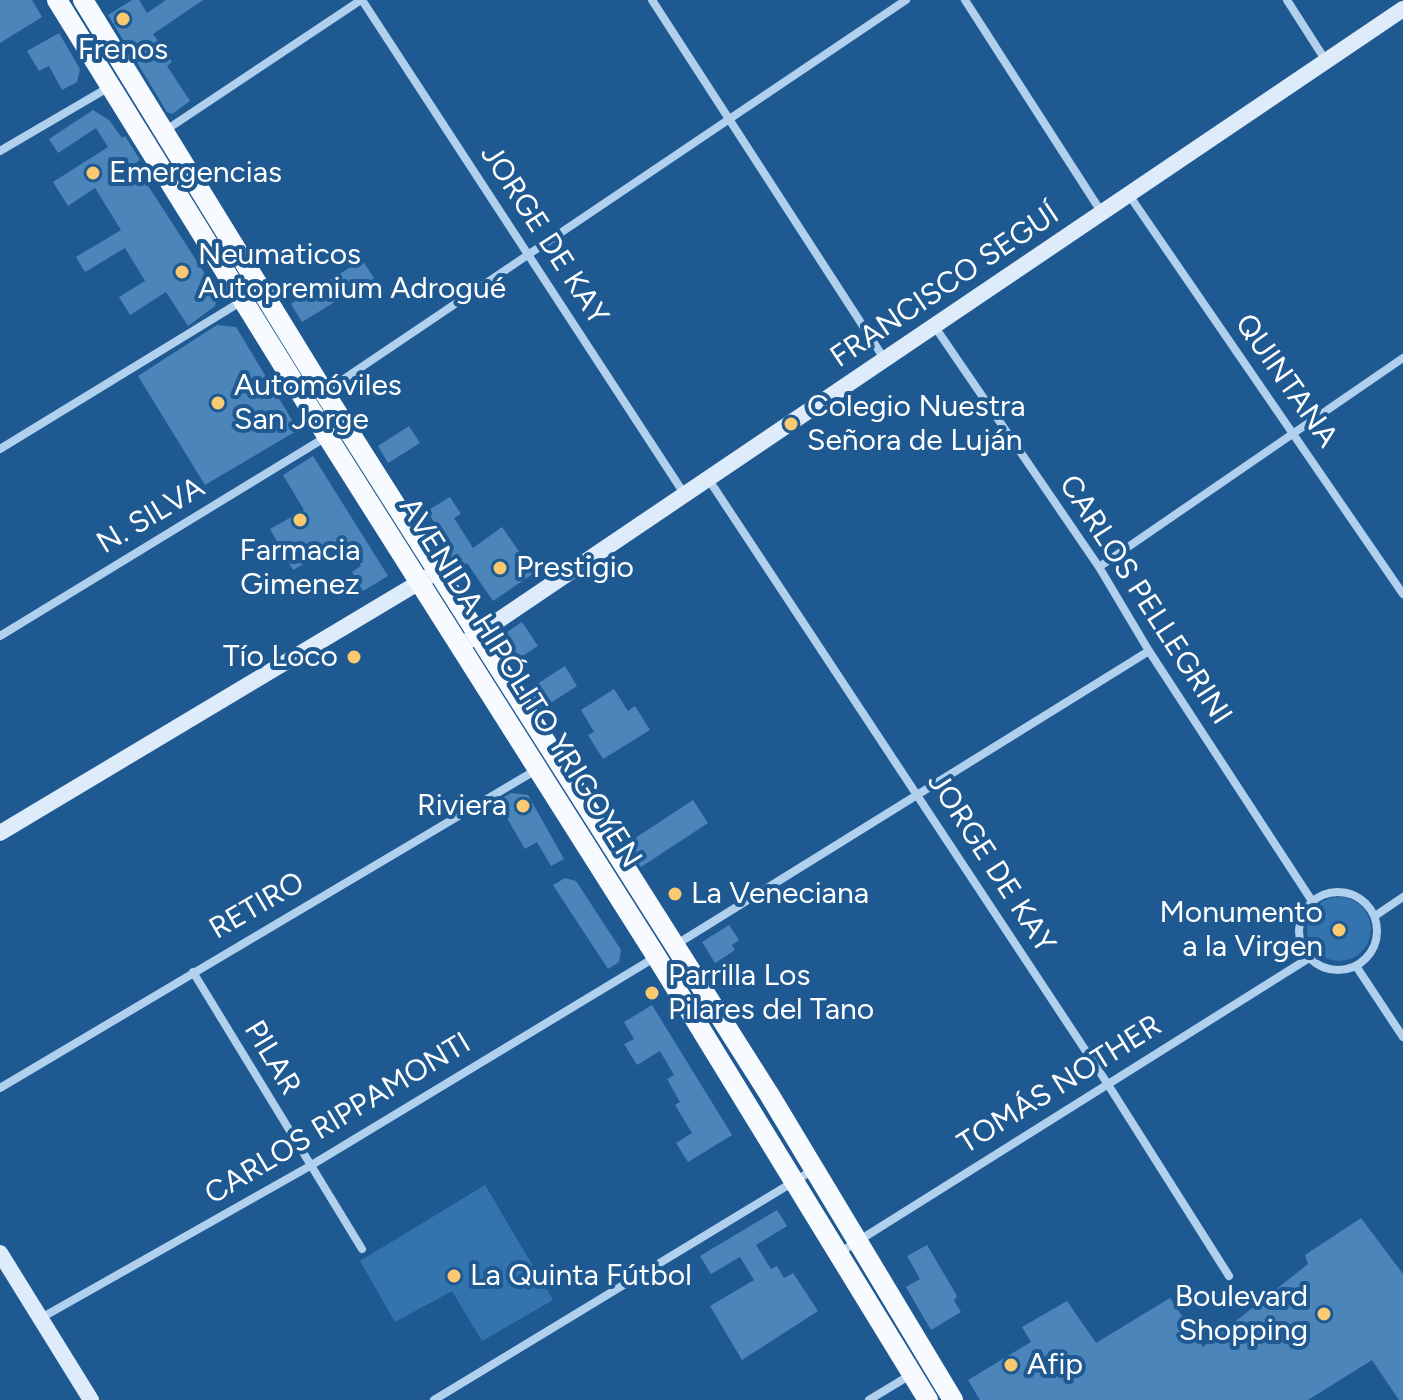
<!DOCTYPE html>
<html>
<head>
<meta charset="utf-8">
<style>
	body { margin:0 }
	canvas { display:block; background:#1f5992 }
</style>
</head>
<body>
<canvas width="1403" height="1400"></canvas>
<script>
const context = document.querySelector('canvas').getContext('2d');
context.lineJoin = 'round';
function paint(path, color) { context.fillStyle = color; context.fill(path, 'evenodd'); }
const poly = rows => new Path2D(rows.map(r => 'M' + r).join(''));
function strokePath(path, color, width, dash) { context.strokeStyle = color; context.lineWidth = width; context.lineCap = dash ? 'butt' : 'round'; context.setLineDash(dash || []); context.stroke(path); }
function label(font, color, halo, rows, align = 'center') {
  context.font = font + ' Figtree,sans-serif'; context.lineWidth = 8; context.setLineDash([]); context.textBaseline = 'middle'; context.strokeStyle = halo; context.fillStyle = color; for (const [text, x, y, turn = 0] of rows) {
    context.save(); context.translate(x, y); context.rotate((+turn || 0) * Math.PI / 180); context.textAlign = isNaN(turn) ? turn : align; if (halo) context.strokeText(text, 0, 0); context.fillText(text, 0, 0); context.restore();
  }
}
paint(poly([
	'1307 929a32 32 0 1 1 64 0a32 32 0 1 1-64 0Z',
	[485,1185,553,1300,482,1341,452,1291,395,1322,360,1261]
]), '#3374af');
paint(poly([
	[0,0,32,0,42,17,0,43],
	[132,0,139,0,147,13,166,0,203,0,153,34,172,62,167,66,190,101,172,114,167,112,108,15],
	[59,33,80,69,77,82,62,90,49,66,39,71,27,51],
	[93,110,109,120,122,138,125,136,140,160,134,164,218,294,215,306,188,326,166,292,130,315,119,297,145,281,125,248,85,272,76,257,121,230,95,188,68,206,53,182,108,147,96,128,58,153,49,139],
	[362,260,374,278,302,322,291,304],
	[217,325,236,327,298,430,205,485,138,376],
	[409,426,420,443,388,463,378,446],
	[313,456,388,576,363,591,352,572,361,566,346,540,293,570,270,529,304,510,283,475],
	[450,497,461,514,454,518,473,548,502,527,534,573,493,601,467,563,457,569,432,532,438,528,427,511],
	[522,622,538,646,516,660,501,636],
	[565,666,577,686,541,709,528,690],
	[614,689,628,711,635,706,650,730,603,759,588,735,594,732,581,710],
	[511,793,528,795,564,859,551,866,537,842,525,849,497,801],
	[693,800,708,823,641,867,626,844],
	[565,878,576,881,621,950,619,962,608,969,553,885],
	[729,925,739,940,732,945,735,950,715,963,702,942],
	[652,1005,732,1135,688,1162,676,1143,692,1133,675,1105,680,1102,667,1079,674,1075,660,1051,637,1065,624,1044,634,1039,624,1022],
	[777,1210,787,1226,756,1245,771,1269,777,1266,784,1278,793,1273,818,1311,742,1360,710,1306,754,1280,740,1257,711,1274,700,1256],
	[1361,1218,1403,1274,1403,1400,1399,1400,1372,1360,1308,1400,980,1400,968,1380,1031,1342,1022,1327,1067,1301,1096,1343,1170,1298,1203,1347,1308,1264,1305,1255],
	[927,1245,957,1296,954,1301,961,1312,931,1330,906,1287,920,1279,907,1256]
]), '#4c85ba');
strokePath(poly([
	[362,0,685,495],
	[652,0,885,360],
	[965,0,1102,213],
	[1287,0,1326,61],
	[163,132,361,0],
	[0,151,111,86],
	[1129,195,1403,594],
	[935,327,1099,567,1149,651,1312,901],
	[326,391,906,0],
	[0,449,242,301],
	[709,480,1107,1083,1229,1276],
	[1099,567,1403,358],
	[0,636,326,437],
	'1299 931a39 39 0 1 1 78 0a39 39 0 1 1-78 0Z',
	[1375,916,1403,897],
	[677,944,1149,651],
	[1356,966,1403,1037],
	[193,972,362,1249],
	[0,1088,536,770],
	[839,1253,1309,958],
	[41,1318,310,1166,654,958],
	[434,1400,813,1170],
	[869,1400,912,1374]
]), '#b0d0ed', 8);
strokePath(poly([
	[459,647,1403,9],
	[0,833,438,571],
	[0,1253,91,1400]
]), '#ddebfa', 16);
strokePath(poly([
	[57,0,327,436,656,956,928,1400],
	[83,0,324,392,769,1094,953,1400]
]), '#f7fbff', 20);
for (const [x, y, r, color] of [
	[123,19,8,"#fbc970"],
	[93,173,8,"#fbc970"],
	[182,272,8,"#fbc970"],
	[218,403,8,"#fbc970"],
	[791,424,8,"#fbc970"],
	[300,520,8,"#fbc970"],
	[500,568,8,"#fbc970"],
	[354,657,8,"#fbc970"],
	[523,806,8,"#fbc970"],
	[675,894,8,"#fbc970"],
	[1339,930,8,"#fbc970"],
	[652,993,8,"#fbc970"],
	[454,1276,8,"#fbc970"],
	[1324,1314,8,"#fbc970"],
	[1011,1365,8,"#fbc970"]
]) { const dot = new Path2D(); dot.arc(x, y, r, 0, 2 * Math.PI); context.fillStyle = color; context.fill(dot); strokePath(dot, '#1f5992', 3); }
label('30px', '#fff', '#1f5992', [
	["Frenos",123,50,"center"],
	["Emergencias",109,173],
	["Neumaticos",198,255],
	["Autopremium Adrogué",198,289],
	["Automóviles",234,386],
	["San Jorge",234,420],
	["Colegio Nuestra",807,407],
	["Señora de Luján",807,441],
	["Farmacia",300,551,"center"],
	["Gimenez",300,585,"center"],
	["Prestigio",516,568],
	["Tío Loco",338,657,"right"],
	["Riviera",507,806,"right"],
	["La Veneciana",691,894],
	["Monumento",1323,913,"right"],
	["a la Virgen",1323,947,"right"],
	["Parrilla Los",668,976],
	["Pilares del Tano",668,1010],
	["La Quinta Fútbol",470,1276],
	["Boulevard",1308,1297,"right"],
	["Shopping",1308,1331,"right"],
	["Afip",1027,1365]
], 'left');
label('30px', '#fff', '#1f5992', [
	["JORGE DE KAY",544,235,57],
	["FRANCISCO SEGUÍ",945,286,-34],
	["QUINTANA",1286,381,55],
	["N. SILVA",151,516,-31],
	["CARLOS PELLEGRINI",1145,600,57],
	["AVENIDA HIPÓLITO YRIGOYEN",520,683,58],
	["JORGE DE KAY",991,863,57],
	["RETIRO",257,906,-30],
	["PILAR",272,1058,59],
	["TOMÁS NOTHER",1060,1085,-32],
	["CARLOS RIPPAMONTI",338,1119,-31]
]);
</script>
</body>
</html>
